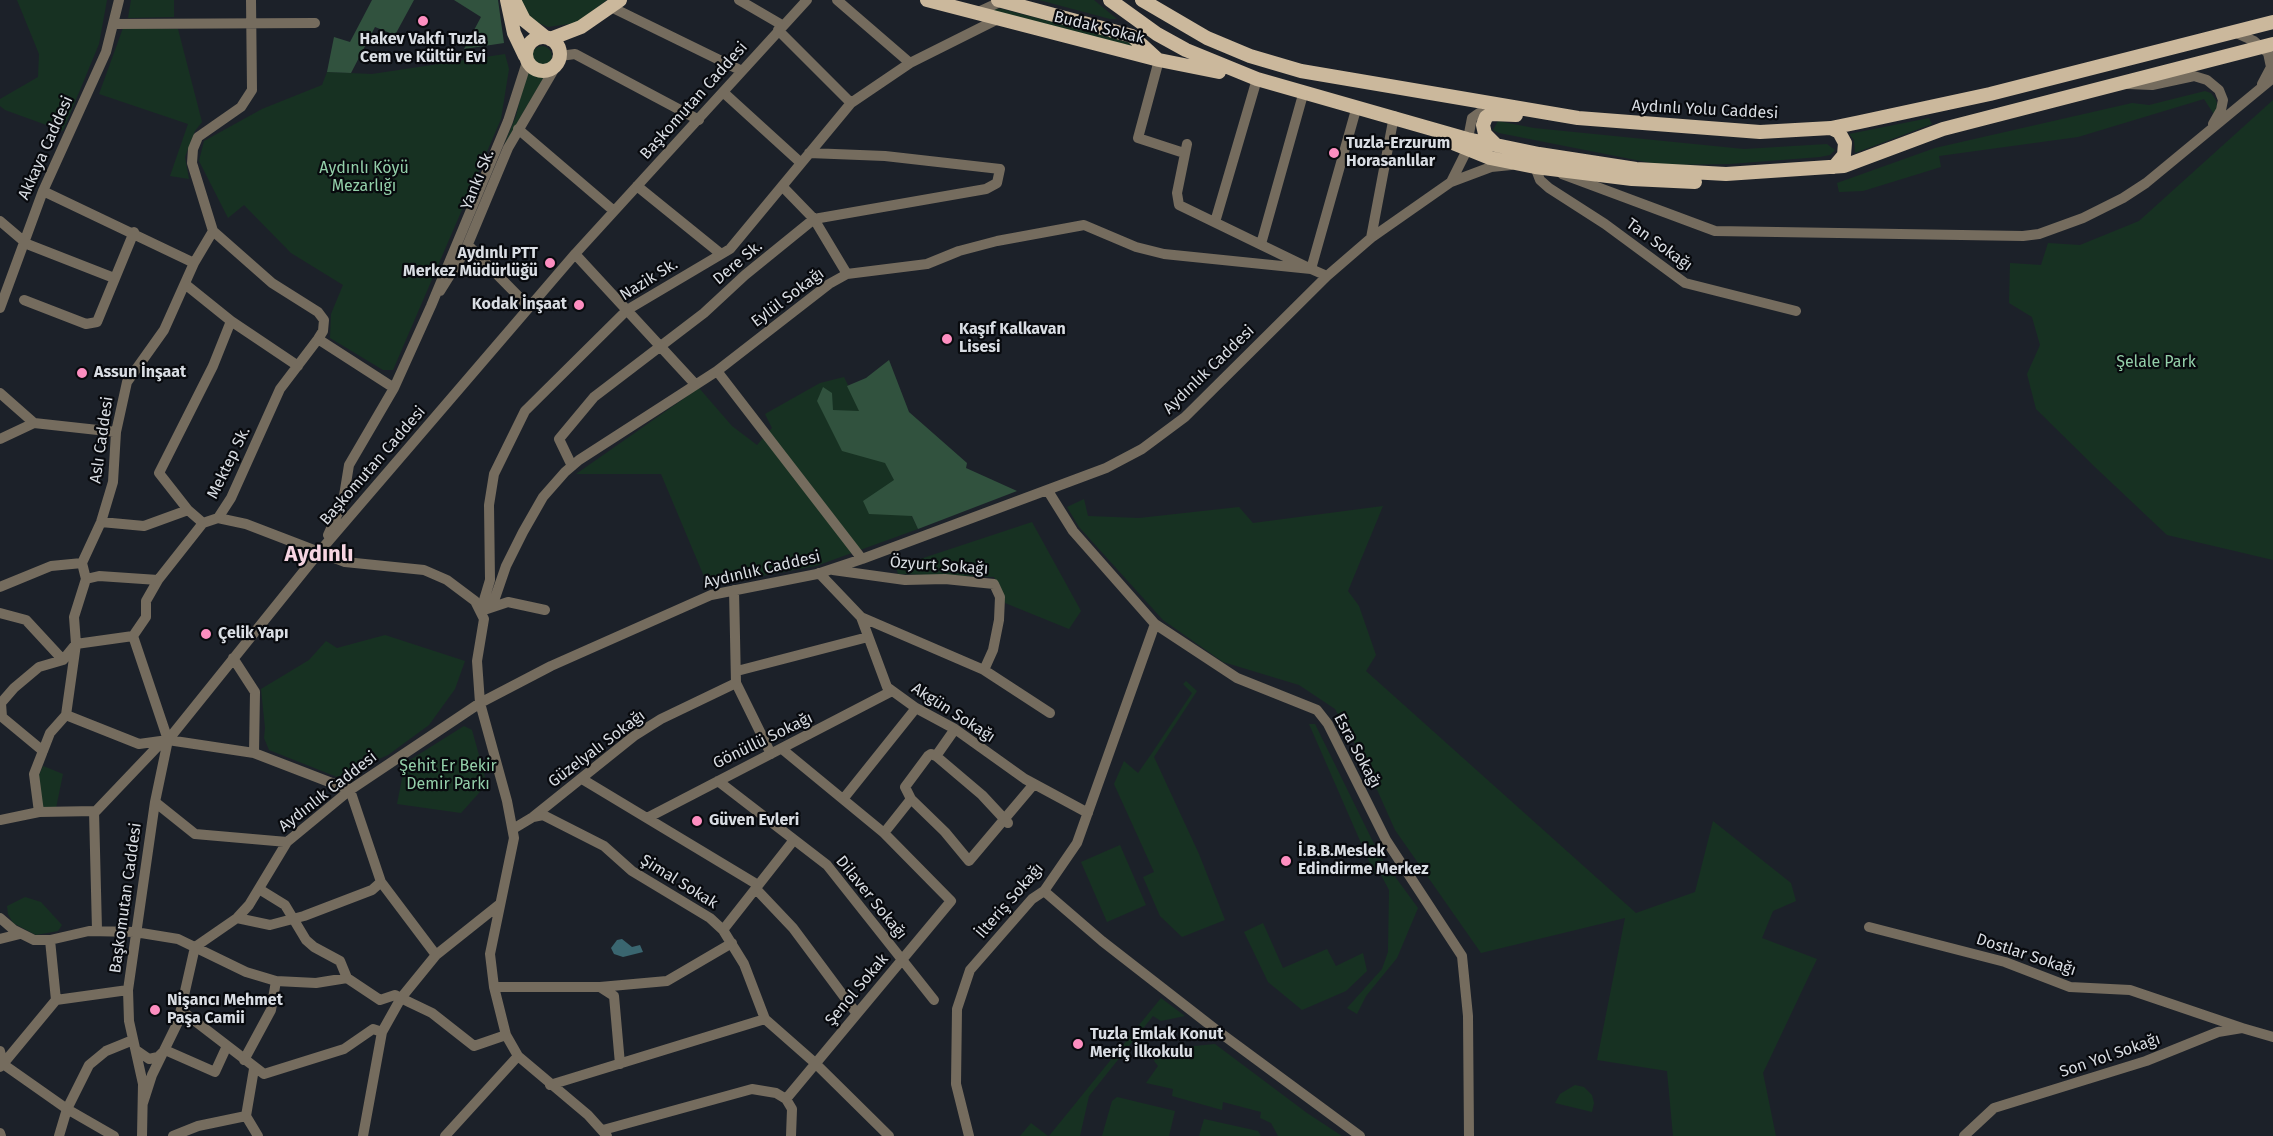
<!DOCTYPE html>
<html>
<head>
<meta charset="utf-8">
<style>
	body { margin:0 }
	canvas { display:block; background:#1c2129 }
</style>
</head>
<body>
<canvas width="2273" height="1136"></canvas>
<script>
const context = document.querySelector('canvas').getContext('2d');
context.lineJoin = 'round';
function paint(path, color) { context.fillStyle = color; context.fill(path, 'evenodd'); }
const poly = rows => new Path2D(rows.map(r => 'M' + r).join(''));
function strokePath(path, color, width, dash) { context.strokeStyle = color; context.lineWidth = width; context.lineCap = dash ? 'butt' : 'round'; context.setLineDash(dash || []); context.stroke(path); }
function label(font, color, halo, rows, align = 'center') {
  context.font = font + ' "Fira Sans",sans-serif'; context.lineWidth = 4.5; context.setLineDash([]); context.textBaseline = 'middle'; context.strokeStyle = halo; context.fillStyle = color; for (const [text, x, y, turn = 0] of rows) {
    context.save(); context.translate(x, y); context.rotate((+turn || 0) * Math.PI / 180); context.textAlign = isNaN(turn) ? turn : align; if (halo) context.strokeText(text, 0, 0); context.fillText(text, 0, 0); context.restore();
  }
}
paint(poly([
	[17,0,107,0,99,44,63,131,5,110,0,106,0,99,38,77,39,54],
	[131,0,174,0,174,17,128,18],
	[520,0,607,0,576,23,548,27,532,20],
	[1039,0,1094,0,1117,19,1110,19],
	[988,8,1002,9,1138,44,1143,49,987,11],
	[123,28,178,29,202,122,195,131,185,157,189,179,170,176,188,124,99,94],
	'532 56a10 10 0 1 1 20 0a10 10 0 1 1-20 0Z',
	[505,54,509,69,501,119,393,370,383,370,330,338,331,314,343,285,291,253,244,205,228,218,226,214,199,161,204,141,262,109,322,85,327,72,372,74],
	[527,71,544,77,504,145,516,116],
	[2205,91,2211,93,2216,100,2218,109,2215,116,2204,99,2078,137,1939,156,1941,167,1863,191,1839,192,1837,183,1935,148,2132,103,2149,105],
	[2273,100,2273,560,2167,535,2096,468,2036,409,2027,374,2040,345,2032,317,2009,303,2010,263,2041,265,2048,243,2080,245,2139,221],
	[1929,118,1932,124,1855,153,1854,140,1849,134],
	[1498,121,1534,128,1744,149,1827,144,1835,150,1830,155,1820,157,1730,164,1661,165,1499,133,1493,130],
	[844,377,918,529,816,566,708,586,661,474,576,474,699,388,732,426,757,445,772,428,765,414,820,383],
	[1084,499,1088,516,1139,518,1239,507,1253,523,1383,506,1348,591,1359,606,1376,655,1366,671,1636,913,1695,892,1713,821,1791,883,1796,901,1773,911,1762,938,1817,959,1763,1073,1776,1136,1673,1136,1667,1071,1597,1060,1625,918,1481,953,1395,830,1363,758,1335,709,1299,685,1223,662,1163,620,1079,527,1067,507],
	[1032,522,1081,611,1069,629,1005,603,994,577,898,574,896,567],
	[385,635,465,661,455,689,429,725,388,755,337,777,269,750,264,738,265,728,261,689,309,660,326,641,337,648],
	[1186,681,1197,691,1154,757,1199,854,1225,920,1182,937,1160,916,1143,877,1154,872,1114,784,1124,761,1138,773,1152,753,1192,693,1183,684],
	[1309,724,1315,724,1380,856,1418,908,1397,958,1366,996,1357,1014,1347,1008,1382,969,1388,952,1389,890,1380,873,1375,875],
	[464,726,472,730,487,784,461,813,397,804,405,763],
	[43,766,63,774,56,808,42,808,37,780],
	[1120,845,1146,905,1107,922,1081,862],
	[25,897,41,902,62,925,58,931,36,935,13,923,8,914,7,906],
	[1263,923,1283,968,1327,949,1336,966,1363,953,1367,971,1346,991,1302,1010,1268,982,1244,932],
	[1161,998,1185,1016,1161,1021,1153,1016,1089,1096,1080,1136,1049,1136],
	[1215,1044,1307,1113,1342,1136,1278,1136,1271,1123,1260,1118,1261,1112,1223,1102,1222,1110,1172,1096,1173,1089,1146,1083,1158,1066,1154,1061,1163,1049],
	[1575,1085,1584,1087,1592,1095,1594,1103,1592,1112,1555,1103,1560,1094],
	[1117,1097,1175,1111,1169,1136,1102,1136,1112,1101],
	[1204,1119,1258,1131,1261,1136,1199,1136],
	[1031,1123,1048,1136,1020,1136]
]), '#173122');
paint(poly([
	[372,0,414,0,395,35,375,27,351,73,327,72,334,37,350,42],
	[454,0,498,0,504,43,464,49,481,17],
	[889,360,909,412,967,463,966,468,1017,491,918,529,912,516,869,514,863,501,894,480,885,463,842,451,817,401,823,387,832,393,833,410,859,411,847,386,866,378]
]), '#31523e');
paint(poly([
	[622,939,632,947,640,945,643,952,623,957,614,954,611,948,617,940]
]), '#3a6670');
strokePath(poly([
	[739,0,782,25],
	[837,0,910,63],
	[611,7,742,71],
	[976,13,1002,1],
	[114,24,315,23],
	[778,30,851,103],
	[2234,32,2254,41,2268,53,2271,67,2262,84],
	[560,56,575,54,699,120],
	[1159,60,1138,138,1184,153],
	[2128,84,2152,85,2194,76,2207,80,2219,90,2223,100,2221,110,2213,124],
	[723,92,801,163],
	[518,129,614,211],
	[1187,144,1177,193,1179,205,1311,269,1357,106],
	[1535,167,1540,180,1549,188,1605,224,1685,283,1796,311],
	[1562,174,1715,231,2023,236,2039,234,2083,218,2123,198,2146,183,2273,78],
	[1451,182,1491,167,1511,165],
	[637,186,721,254],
	[782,186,814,219,847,274],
	[43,191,194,263],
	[0,221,27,244,114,278],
	[1215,222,1257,79],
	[1371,238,1394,116],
	[1261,244,1304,91],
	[468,245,529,307],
	[575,254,695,384],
	[185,284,231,321,298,366],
	[440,291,465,251,508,148,556,66],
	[24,300,86,324,97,322,134,232],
	[0,308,43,191,106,52,119,0],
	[318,339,394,388],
	[717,371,862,559],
	[0,393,34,423],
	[0,439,34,423,116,432],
	[572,466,559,439,594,397,704,313,745,275,814,219,986,189,997,183,1000,169,885,156,809,153],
	[1048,491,1073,531,1155,624,1237,678,1317,710,1328,724,1386,840,1462,956,1468,1016,1469,1136],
	[218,518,246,524,345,562,424,570,447,580,475,601,484,619,477,661,480,703,507,801,514,838,490,954,494,987,506,1035,518,1056,588,1115,607,1136],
	[101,522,144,526,188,510],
	[203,523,188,510,159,473,213,366,231,321],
	[328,535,343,502,349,465,394,388,431,306,508,121,527,62],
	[833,570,905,580,945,579,994,584,1000,597,999,620,993,650,984,670],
	[819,573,861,617,887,687,916,708,955,729,1025,779,1088,813],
	[86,579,99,576,158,580],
	[0,587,51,566,82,563],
	[734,590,736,683,771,754],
	[487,609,508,602,545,610],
	[481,610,490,580,489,505,494,474,525,411,627,310,730,249,851,103,910,63,998,19],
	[481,611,495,598,506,566,523,532,543,497,565,472,579,460,717,371,829,284,847,274,927,264,959,251,997,241,1084,225,1136,247,1164,254,1311,269,1327,276],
	[0,613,26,620,63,660],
	[861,617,984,670,1050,713],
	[233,658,255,692,254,753],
	[737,671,868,637],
	[66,715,139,744,168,740,254,753,350,790,381,882,436,955],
	[955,729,936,756,982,795,1008,823],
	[168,740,133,636,146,617,146,601,158,580,203,523,218,518,231,498,280,389,318,339,323,331,324,320,318,312,272,283,213,231],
	[782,749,884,833,951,901,786,1099],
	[43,751,2,717,1,703,14,688,39,667,63,660,76,644,133,636],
	[582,779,758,885],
	[718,781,827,865,934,1000],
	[844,798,916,708],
	[911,799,905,787,928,756,931,754,936,756],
	[155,802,195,834,287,842],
	[94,811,97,930],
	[39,812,34,774,50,733,66,715,76,644,74,617,86,579,82,563,101,522,113,482,116,432,127,382,164,330,194,263,213,231,192,163,193,149,198,137,241,107,252,90,251,0],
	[533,817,543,815,604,846,632,871,710,918,723,930,744,964,765,1019,815,1063,889,1136],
	[647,818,892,691],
	[0,820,39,812,96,811,157,747,165,742],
	[513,829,533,817,634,736,661,719,736,683],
	[884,833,911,799,945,832,969,861,1034,784],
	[259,889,285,905,306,940,314,947,340,961,347,978,380,1000,395,995,409,1002,432,1013,474,1046,506,1035],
	[756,889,793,928,857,1014],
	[1044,891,1102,941,1215,1029,1360,1136],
	[0,918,14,930,34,940,50,940,89,931,135,932,178,939,246,972,276,981,316,983,347,978],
	[237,918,270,925,304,916,372,890,381,882],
	[1869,927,2005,962,2070,987,2130,990,2242,1028],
	[723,930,793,841],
	[0,939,20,934],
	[50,940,56,1000,3,1064,67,1109,114,1136],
	[494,987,600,987,667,981,732,943],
	[600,987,614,996,620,1064],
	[56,1000,128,990],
	[182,1011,264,1074,344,1049,373,1029,382,1032],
	[136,1050,149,1059,158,1057,165,1050,215,1072,226,1048],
	[0,1051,3,1064,0,1067],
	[244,1060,271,1010,276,981],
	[550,1085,765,1019],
	[143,1103,152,1075,178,1022,195,947,237,918,249,905,287,842,350,790,480,703,551,666,711,595,817,574,862,559,1106,468,1142,449,1185,417,1327,276,1371,238,1451,182,1465,154,1472,118,1479,113,1491,114],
	[246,1116,258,1136],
	[603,1130,752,1089,776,1093,786,1099,792,1109,791,1136],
	[0,1133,1,1136],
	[59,1136,67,1109,89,1065,106,1051,133,1040],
	[142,1136,143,1084,129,1021,128,990,155,802,168,740,320,551,575,254,807,0],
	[173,1136,198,1126,246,1116,254,1069],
	[363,1136,382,1032,401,998,436,955,500,904],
	[445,1136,518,1056],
	[969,1136,956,1084,957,1009,970,970,1032,899,1044,891,1077,843,1155,624],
	[1964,1136,1994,1108,2146,1061,2218,1032,2242,1028,2273,1037]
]), '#756c5e', 10);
strokePath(poly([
	[507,0,514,33,525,56],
	[514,0,524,20,545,37],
	[927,0,1159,60,1219,72],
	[998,0,1132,36,1157,59],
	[1110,0,1157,34,1186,50,1257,79,1467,139,1539,154,1636,169,1726,174,1844,166,1943,129,2273,44],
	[1142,0,1207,38,1250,56,1301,71,1578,118,1760,132,1831,128,1860,122,1990,94,2273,22],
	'526 54a17 17 0 1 1 34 0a17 17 0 1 1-34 0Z',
	[550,39,581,27,620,0],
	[1831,128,1839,132,1845,143,1844,155,1834,167],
	[1443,139,1490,158,1535,167,1632,179,1695,182],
	[1496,145,1485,134,1483,125,1486,117,1491,114,1516,115]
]), '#cbb89c', 14);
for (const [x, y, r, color] of [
	[423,21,6,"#fd8ec0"],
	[1334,153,6,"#fd8ec0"],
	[550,263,6,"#fd8ec0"],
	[579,305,6,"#fd8ec0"],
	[947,339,6,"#fd8ec0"],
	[82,373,6,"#fd8ec0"],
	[206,634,6,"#fd8ec0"],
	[697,821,6,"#fd8ec0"],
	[1286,861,6,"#fd8ec0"],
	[155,1010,6,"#fd8ec0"],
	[1078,1044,6,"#fd8ec0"]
]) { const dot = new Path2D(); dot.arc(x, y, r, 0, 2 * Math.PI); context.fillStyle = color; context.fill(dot); strokePath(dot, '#080a0e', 2); }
label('16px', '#d9dde3', '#080a0e', [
	["Budak Sokak",1099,28,14],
	["Başkomutan Caddesi",694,101,-48],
	["Aydınlı Yolu Caddesi",1705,110,3],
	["Akkaya Caddesi",46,148,-66],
	["Yankı Sk.",478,180,-68],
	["Tan Sokağı",1659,245,36],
	["Dere Sk.",738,263,-40],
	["Nazik Sk.",649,280,-32],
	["Eylül Sokağı",788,298,-37],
	["Aydınlık Caddesi",1209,370,-44],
	["Aslı Caddesi",102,440,-82],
	["Mektep Sk.",229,463,-64],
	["Başkomutan Caddesi",373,466,-49],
	["Özyurt Sokağı",939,566,4],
	["Aydınlık Caddesi",762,570,-13],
	["Akgün Sokağı",953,713,33],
	["Gönüllü Sokağı",763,741,-26],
	["Güzelyalı Sokağı",597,749,-37],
	["Esra Sokağı",1357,751,62],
	["Aydınlık Caddesi",328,792,-38],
	["Şimal Sokak",679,882,32],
	["Başkomutan Caddesi",126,898,-82],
	["Dilaver Sokağı",871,898,51],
	["İlteriş Sokağı",1010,901,-49],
	["Dostlar Sokağı",2026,955,18],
	["Şenol Sokak",857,990,-50],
	["Son Yol Sokağı",2110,1056,-19]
]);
label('bold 16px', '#d9dde3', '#080a0e', [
	["Hakev Vakfı Tuzla",423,40,"center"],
	["Cem ve Kültür Evi",423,58,"center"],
	["Tuzla-Erzurum",1346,144],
	["Horasanlılar",1346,162],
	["Aydınlı PTT",538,254,"right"],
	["Merkez Müdürlüğü",538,272,"right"],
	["Kodak İnşaat",567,305,"right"],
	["Kaşıf Kalkavan",959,330],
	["Lisesi",959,348],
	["Assun İnşaat",94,373],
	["Çelik Yapı",218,634],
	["Güven Evleri",709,821],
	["İ.B.B.Meslek",1298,852],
	["Edindirme Merkez",1298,870],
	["Nişancı Mehmet",167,1001],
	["Paşa Camii",167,1019],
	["Tuzla Emlak Konut",1090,1035],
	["Meriç İlkokulu",1090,1053]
], 'left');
label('16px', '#93cfa9', '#080a0e', [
	["Aydınlı Köyü",364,169],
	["Mezarlığı",364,187],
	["Şelale Park",2156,363],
	["Şehit Er Bekir",448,767],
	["Demir Parkı",448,785]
]);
label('bold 22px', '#f6d5e2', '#080a0e', [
	["Aydınlı",319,555]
]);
</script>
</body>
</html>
